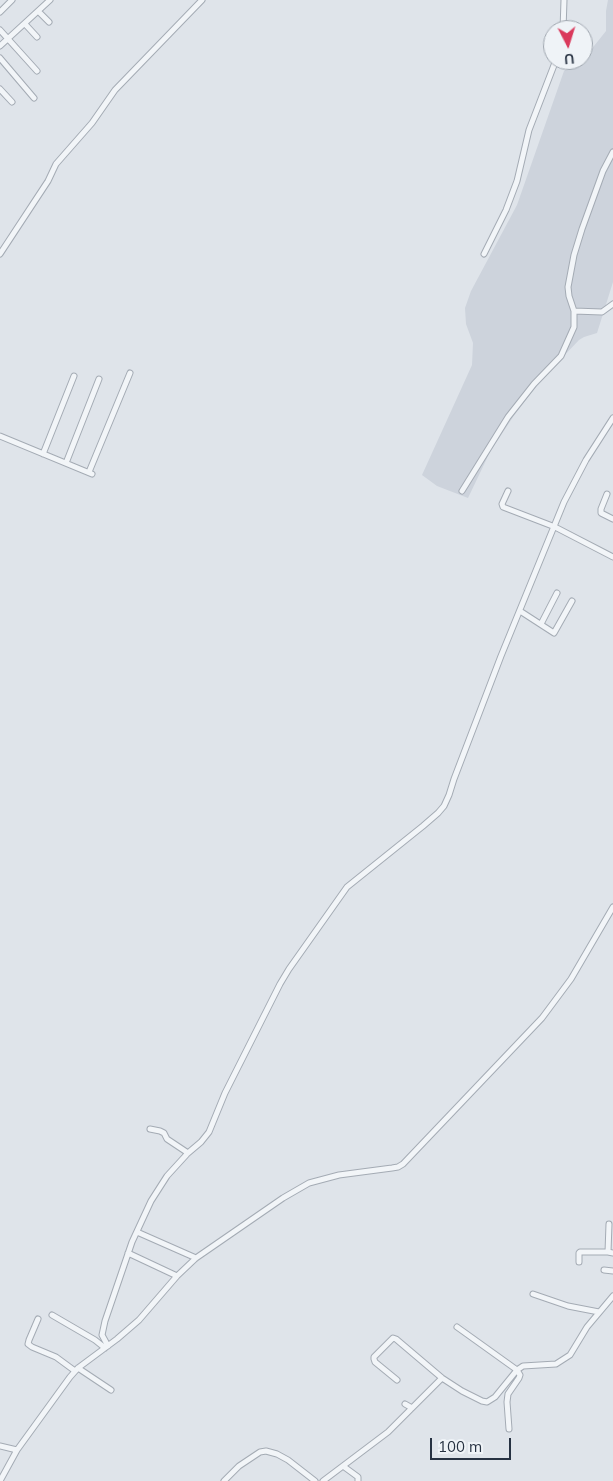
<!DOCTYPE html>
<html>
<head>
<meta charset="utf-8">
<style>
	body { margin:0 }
	#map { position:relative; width:613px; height:1481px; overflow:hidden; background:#dfe4ea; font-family:Mulish,sans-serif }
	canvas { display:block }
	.north { position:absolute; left:543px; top:20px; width:50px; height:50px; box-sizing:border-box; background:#eff3f7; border:1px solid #9fa6af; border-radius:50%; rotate:175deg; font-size:14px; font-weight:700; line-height:20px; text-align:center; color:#273242 }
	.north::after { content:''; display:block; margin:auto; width:18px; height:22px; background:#da395c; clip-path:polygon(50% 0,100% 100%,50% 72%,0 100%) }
	.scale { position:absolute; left:430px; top:1438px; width:81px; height:22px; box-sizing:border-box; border:2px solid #273242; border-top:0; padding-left:6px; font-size:15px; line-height:18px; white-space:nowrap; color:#273242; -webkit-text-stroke:4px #eff3f7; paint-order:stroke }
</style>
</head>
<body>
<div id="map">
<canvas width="613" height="1481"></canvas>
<div class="north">U</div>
<div class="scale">100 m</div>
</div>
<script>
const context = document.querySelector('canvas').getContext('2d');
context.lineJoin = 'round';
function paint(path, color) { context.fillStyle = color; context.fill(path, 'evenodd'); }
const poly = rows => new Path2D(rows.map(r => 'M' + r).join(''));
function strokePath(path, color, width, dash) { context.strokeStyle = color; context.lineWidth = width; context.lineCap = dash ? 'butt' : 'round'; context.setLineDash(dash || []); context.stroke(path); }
paint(poly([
	[608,0,613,0,613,282,597,333,584,337,579,340,541,380,513,417,490,452,468,498,437,486,422,475,472,365,473,343,466,324,465,308,471,291,517,205,564,71,579,60,583,60,583,57,590,51,606,31,606,11]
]), '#cdd3dc');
const minor = poly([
	[38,11,49,22],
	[0,12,12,0],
	[25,24,37,37],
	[0,30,37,71],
	[563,30,564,0],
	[0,46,50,0],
	[0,58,34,98],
	[0,89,12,102],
	[0,254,48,181,56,164,92,123,115,90,202,0],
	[484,254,506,210,517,181,529,130,556,60],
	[574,311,569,296,568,287,574,255,582,229,603,171,613,152],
	[0,436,92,474],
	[43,454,74,376],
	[66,463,99,379],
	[89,472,130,373],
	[462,491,508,417,534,384,561,356,574,327,574,311,602,312,613,304],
	[508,491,502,504,503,507,555,527,613,557],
	[607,494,601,509,601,513,613,519],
	[520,611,554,633,572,601],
	[541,624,557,593],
	[150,1129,160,1131,164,1133,167,1139,188,1153],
	[137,1232,196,1258],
	[608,1252,609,1224],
	[128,1253,177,1276],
	[579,1262,579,1253,580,1252,608,1252,613,1253],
	[604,1270,613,1271],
	[533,1294,568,1306,599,1312],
	[52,1315,95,1340,105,1348],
	[38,1319,29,1340,28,1344,32,1347,56,1357,75,1371],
	[457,1327,517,1370,520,1375,519,1378,508,1394,507,1402,509,1429],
	[108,1346,102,1335,105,1321,132,1242,151,1201,167,1176,188,1153,201,1142,209,1132,225,1093,280,984,289,969,347,887,423,826,438,813,444,806,449,795,454,779,501,656,564,502,586,460,613,418],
	[78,1368,111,1390],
	[397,1380,375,1362,374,1359,374,1357,393,1338,396,1339,442,1378,462,1391,482,1401,487,1402,495,1397,517,1370,523,1366,556,1364,570,1355,587,1327,613,1296],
	[405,1404,412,1408],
	[0,1446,17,1450],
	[343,1466,358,1477,358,1481],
	[0,1481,17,1450,70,1377,78,1368,117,1339,139,1320,177,1276,196,1258,283,1198,309,1183,339,1175,392,1168,398,1167,403,1164,542,1018,571,979,613,907],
	[224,1481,239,1466,260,1452,266,1451,277,1454,288,1460,315,1481],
	[323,1481,388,1432,442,1378]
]);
strokePath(minor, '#a4abb4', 7);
strokePath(minor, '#f2f5f8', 5);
</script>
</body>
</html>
